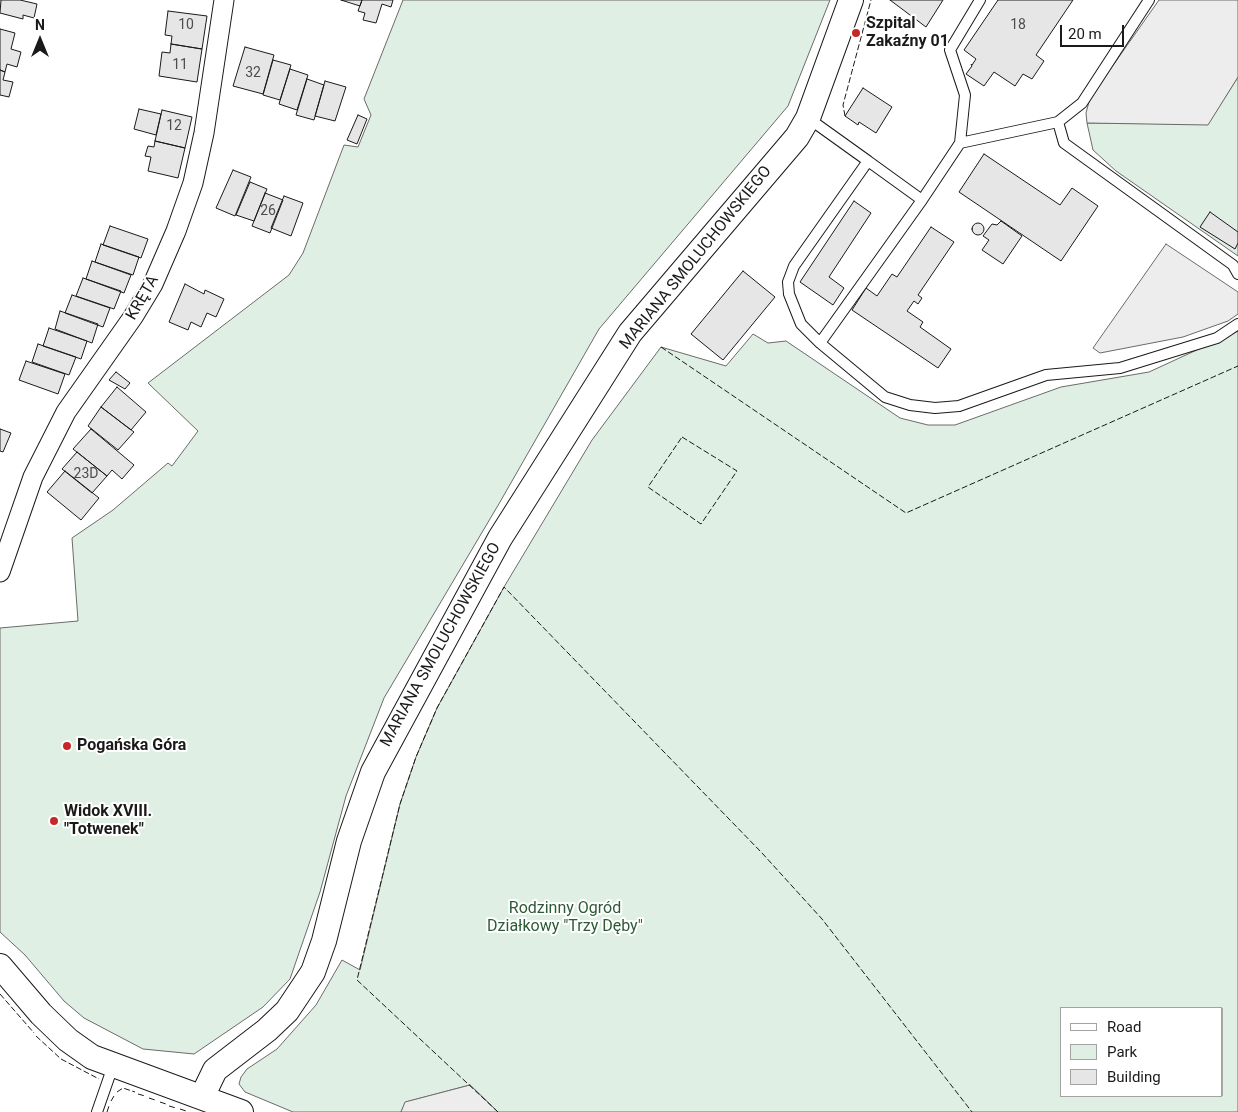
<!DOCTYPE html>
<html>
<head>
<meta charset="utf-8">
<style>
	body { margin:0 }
	#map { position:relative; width:1238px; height:1112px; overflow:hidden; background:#fff; font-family:Roboto,sans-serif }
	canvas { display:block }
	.legend { position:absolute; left:1060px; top:1007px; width:162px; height:90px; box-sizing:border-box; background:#fff; border:1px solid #a3a3a3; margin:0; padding:6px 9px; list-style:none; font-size:15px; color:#1a1a1a }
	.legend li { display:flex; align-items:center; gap:10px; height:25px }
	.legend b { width:25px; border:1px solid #a3a3a3 }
	.north { position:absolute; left:15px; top:15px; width:50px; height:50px; -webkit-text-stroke:4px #fff; paint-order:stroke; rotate:0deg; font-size:14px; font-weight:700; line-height:20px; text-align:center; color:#1a1a1a }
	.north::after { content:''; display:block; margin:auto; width:18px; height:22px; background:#1a1a1a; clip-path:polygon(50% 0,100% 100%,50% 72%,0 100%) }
	.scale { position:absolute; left:1060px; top:25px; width:64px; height:22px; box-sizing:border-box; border:2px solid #1a1a1a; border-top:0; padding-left:6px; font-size:15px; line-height:18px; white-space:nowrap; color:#1a1a1a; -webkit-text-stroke:4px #fff; paint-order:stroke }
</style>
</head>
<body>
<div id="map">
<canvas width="1238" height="1112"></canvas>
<ul class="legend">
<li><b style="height:6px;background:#fff"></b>Road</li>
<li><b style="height:14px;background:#e0efe3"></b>Park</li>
<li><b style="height:14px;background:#e6e6e6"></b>Building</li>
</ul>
<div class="north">N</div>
<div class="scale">20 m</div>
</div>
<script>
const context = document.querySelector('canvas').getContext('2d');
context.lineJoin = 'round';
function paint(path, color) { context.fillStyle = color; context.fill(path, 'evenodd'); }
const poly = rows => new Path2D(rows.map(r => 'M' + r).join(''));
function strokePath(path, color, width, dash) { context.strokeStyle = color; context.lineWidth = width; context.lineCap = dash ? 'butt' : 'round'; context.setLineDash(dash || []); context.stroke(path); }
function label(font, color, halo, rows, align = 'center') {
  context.font = font + ' Roboto,sans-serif'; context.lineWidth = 4; context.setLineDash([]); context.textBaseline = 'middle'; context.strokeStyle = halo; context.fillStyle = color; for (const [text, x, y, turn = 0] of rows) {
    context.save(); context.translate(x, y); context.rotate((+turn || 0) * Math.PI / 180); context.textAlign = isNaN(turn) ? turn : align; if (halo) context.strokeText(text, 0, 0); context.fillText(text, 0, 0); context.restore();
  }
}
const green = poly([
	[403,0,830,0,788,106,599,329,500,502,384,698,346,796,320,892,290,979,263,1007,194,1054,143,1049,84,1018,64,1001,25,955,0,932,0,628,78,621,72,538,113,510,168,463,172,466,198,431,148,383,289,275,303,253,344,145,358,147,371,115,364,99,403,0],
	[1238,77,1238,256,1116,171,1093,150,1087,123,1208,124,1238,77],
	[1238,331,1238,1112,498,1112,470,1085,406,1102,401,1112,293,1112,245,1092,239,1084,241,1077,247,1069,277,1049,316,1005,342,960,360,970,400,804,416,757,437,708,504,587,592,440,661,347,726,366,753,334,768,343,786,341,900,418,928,425,955,425,1061,387,1149,372,1238,331],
	[1062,1008,1222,1008,1222,1096,1062,1096,1062,1008]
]);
paint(green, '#e0efe3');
strokePath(green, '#6a6a6a', 1);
const parking = poly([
	[1159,0,1238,0,1238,77,1208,125,1087,123,1086,113,1090,98,1159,0],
	[1166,244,1238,292,1238,314,1228,321,1183,337,1100,353,1093,348,1166,244],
	[470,1085,498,1112,401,1112,405,1102,470,1085]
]);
paint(parking, '#ededed');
strokePath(parking, '#6a6a6a', 1);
const building = poly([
	[1,0,20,0,37,4,34,18,23,15,23,19,0,13,1,0],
	[341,0,362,0,360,6,341,0],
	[362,0,393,0,391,7,382,4,376,23,363,20,365,13,358,11,362,0],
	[890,0,943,0,926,27,890,0],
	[998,0,1073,0,1036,55,1044,61,1032,79,1023,74,1015,86,994,72,984,86,966,74,972,66,971,64,972,65,976,59,964,50,998,0],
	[168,11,207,16,202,49,171,44,172,36,165,35,168,11],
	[0,29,15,33,11,49,21,52,17,67,7,64,5,72,0,70,0,29],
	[171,44,202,49,197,82,159,76,162,52,170,53,171,44],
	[245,47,274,55,263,94,233,86,245,47],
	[273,60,291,65,280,100,263,95,273,60],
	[290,69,308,75,297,110,279,104,290,69],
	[0,70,5,72,3,80,13,82,9,97,0,95,0,70],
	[307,79,324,85,314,120,296,115,307,79],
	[325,81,346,87,335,121,315,116,325,81],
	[863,88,892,107,876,133,859,122,858,125,845,116,863,88],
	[139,109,161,114,156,135,134,129,139,109],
	[162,110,192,117,185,148,155,141,162,110],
	[358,115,367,119,357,144,347,140,358,115],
	[155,141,185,148,178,178,148,171,151,157,145,156,148,146,154,147,155,141],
	[984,154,1060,205,1072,188,1098,206,1061,261,959,192,984,154],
	[233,170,251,177,235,216,216,208,233,170],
	[250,182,267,189,254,221,236,215,250,182],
	[265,193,283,200,270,233,252,226,265,193],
	[284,196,303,203,291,236,271,228,284,196],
	[854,201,871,213,829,277,844,288,833,305,800,282,854,201],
	[1210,212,1238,232,1238,243,1235,249,1200,227,1210,212],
	[1001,221,1022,236,1003,264,982,250,989,240,983,236,992,224,997,225,1001,221],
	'972 229a6 6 0 1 1 12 0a6 6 0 1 1-12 0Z',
	[110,226,148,239,141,258,103,245,110,226],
	[931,227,954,242,918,295,922,298,918,304,914,301,907,311,923,322,920,327,951,349,938,368,852,310,866,288,877,296,892,274,897,277,931,227],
	[101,244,139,257,133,275,95,262,101,244],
	[92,261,131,275,124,293,86,279,92,261],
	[743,271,775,297,723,360,691,334,743,271],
	[83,278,121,291,114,309,76,296,83,278],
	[185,284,204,294,205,290,224,299,216,317,207,313,201,327,191,322,188,330,169,322,185,284],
	[72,295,110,308,103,327,65,313,72,295],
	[60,311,98,324,92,343,55,329,60,311],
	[49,328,87,341,81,359,43,346,49,328],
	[38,344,76,357,69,375,32,362,38,344],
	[26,361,65,374,58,394,19,380,26,361],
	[116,372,130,383,125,389,109,380,116,372],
	[117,387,146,412,131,430,101,407,117,387],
	[101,407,134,432,118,450,88,426,101,407],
	[0,429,11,433,3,452,0,451,0,429],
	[91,429,134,465,122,479,112,470,107,476,73,449,91,429],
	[77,452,107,476,92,493,62,469,77,452],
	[65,471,99,498,81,520,47,492,65,471]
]);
paint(building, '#e6e6e6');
strokePath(building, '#1a1a1a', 1);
const service = poly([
	[808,118,868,161,794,266,788,282,789,294,801,324,820,343,885,397,910,405,935,408,959,406,1046,375,1120,368,1217,338,1238,324],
	[1058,122,1082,103,1149,0],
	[960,143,1058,122,1064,143,1233,265,1238,274],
	[868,161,922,200,960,143,965,95,950,50,980,0],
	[820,343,922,200],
	[97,1112,113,1066]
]);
const minor = poly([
	[0,572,33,477,66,412,133,317,153,284,176,231,193,183,204,133,224,0]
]);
const tertiary = poly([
	[0,966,41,1014,68,1040,92,1057,241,1112],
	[202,1097,215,1070,267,1030,287,1011,313,972,324,941,349,841,373,772,500,538,630,333,797,137,808,118,851,0]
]);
strokePath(service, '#1a1a1a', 12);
strokePath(minor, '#1a1a1a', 21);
strokePath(tertiary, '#1a1a1a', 26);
strokePath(service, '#fff', 10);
strokePath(minor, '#fff', 19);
strokePath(tertiary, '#fff', 24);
strokePath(poly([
	[845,116,843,105,871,0],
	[661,347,906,513,1238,366],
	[682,437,737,471,701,524,648,487,682,437],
	[0,994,34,1033],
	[36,1036,61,1059,99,1079],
	[117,1092,123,1088,135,1092],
	[138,1094,145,1096],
	[149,1098,155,1100],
	[111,1101,114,1096],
	[160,1102,166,1104],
	[169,1106,176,1108],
	[180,1109,186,1111],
	[107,1112,109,1106],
	[498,1112,357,980,400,804,416,757,437,708,504,587,762,853,822,919,972,1112]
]), '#1a1a1a', 1, [6, 2.5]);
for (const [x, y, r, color] of [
	[856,33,5,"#c62828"],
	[67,746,5,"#c62828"],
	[54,821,5,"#c62828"]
]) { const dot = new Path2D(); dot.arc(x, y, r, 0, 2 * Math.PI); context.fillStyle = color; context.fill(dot); strokePath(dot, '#fff', 2); }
label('14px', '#4d4d4d', null, [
	["10",186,25],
	["18",1018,25],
	["11",180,65],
	["32",253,73],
	["12",174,126],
	["26",268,211],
	["23D",86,474]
]);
label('bold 16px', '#1a1a1a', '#fff', [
	["Szpital",866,24],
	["Zakaźny 01",866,42],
	["Pogańska Góra",77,746],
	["Widok XVIII.",64,812],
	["\"Totwenek\"",64,830]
], 'left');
label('16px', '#1a1a1a', '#fff', [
	["MARIANA SMOLUCHOWSKIEGO",696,258,-51],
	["KRĘTA",143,298,-60],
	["MARIANA SMOLUCHOWSKIEGO",441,645,-61]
]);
label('16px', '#2b5a34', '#fff', [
	["Rodzinny Ogród",565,909],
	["Działkowy \"Trzy Dęby\"",565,927]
]);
</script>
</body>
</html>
